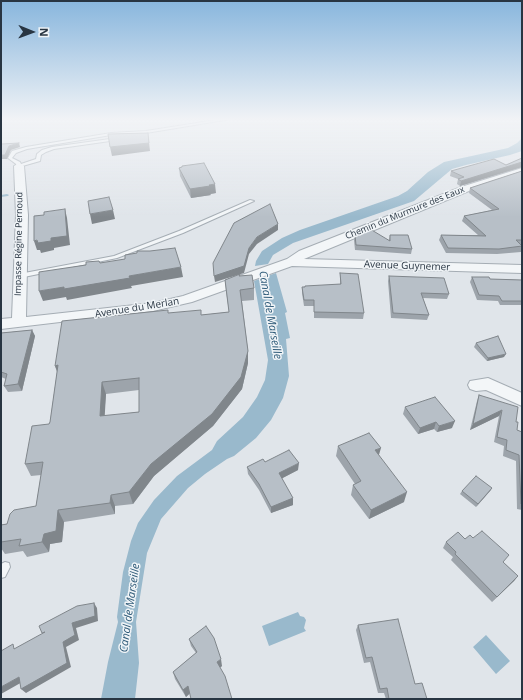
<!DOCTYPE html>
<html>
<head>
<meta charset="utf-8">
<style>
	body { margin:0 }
	#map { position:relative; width:523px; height:700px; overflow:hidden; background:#e0e5ea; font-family:"Open Sans",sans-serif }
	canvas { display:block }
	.frame { position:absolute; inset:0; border:2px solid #283542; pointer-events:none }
	.north { position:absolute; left:12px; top:12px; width:40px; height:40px; -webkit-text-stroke:3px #f0f4f7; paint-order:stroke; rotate:91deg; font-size:11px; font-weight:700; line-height:16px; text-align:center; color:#283542 }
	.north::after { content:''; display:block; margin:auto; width:14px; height:18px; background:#283542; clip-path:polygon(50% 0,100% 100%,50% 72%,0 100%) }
</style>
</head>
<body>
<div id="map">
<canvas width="523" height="700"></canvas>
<div class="frame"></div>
<div class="north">N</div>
</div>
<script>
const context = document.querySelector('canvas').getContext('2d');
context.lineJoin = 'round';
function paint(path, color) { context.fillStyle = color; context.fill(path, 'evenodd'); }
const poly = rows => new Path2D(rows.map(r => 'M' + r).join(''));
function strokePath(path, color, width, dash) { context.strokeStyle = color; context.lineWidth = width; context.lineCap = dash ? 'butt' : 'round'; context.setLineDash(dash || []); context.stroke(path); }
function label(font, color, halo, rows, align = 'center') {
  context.font = font + ' "Open Sans",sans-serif'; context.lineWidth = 3; context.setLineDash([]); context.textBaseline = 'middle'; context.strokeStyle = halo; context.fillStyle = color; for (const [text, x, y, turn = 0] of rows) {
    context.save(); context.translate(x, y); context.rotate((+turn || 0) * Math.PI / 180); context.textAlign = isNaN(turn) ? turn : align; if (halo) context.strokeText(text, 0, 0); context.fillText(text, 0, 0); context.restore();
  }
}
paint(poly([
	[522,138,522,151,510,155,466,165,452,169,414,201,293,243,273,255,268,264,255,266,256,261,262,251,282,238,300,230,398,196,407,191,428,172,444,162,508,148,517,143],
	[276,273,287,312,285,313,290,338,286,339,289,376,283,398,271,420,256,438,234,456,227,459,205,474,188,488,161,519,147,553,136,622,139,663,135,699,101,699,108,662,118,622,117,617,123,572,131,541,138,523,154,500,177,476,212,450,217,441,243,417,257,397,265,380,268,360,254,281],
	[298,612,300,616,304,617,306,620,304,628,306,631,269,646,262,626],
	[486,635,510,661,496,674,473,647]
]), '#99b9cc');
paint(poly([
	[7,194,9,195,8,196,1,197,1,195,7,194]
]), '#99b9cc');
const lane = poly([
	[222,119,231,119,146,133,111,135,27,149,16,153,12,158,20,162,21,164,36,159,37,154,42,150,52,147,117,138,119,139,117,140,54,149,46,152,41,155,40,161,19,167,17,167,16,164,8,158,12,151,26,147,111,133,146,131,222,119],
	[250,200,254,201,183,233,117,258,19,278,16,276,19,274,114,256,179,231,250,200],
	[5,562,9,563,10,567,5,577,1,578,1,564,5,562]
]);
const street = poly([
	[19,163,24,166,28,215,26,317,153,303,183,296,287,259,299,251,461,187,522,168,522,174,469,191,304,259,522,265,522,273,292,266,192,302,153,311,1,329,1,319,12,318,16,215,14,166,19,163],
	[488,378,522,393,522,406,486,390,476,391,470,389,468,385,470,381,488,378]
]);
strokePath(lane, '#a5adb4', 2);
strokePath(street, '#a5adb4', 2);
paint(lane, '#f3f6f8');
paint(street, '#f3f6f8');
paint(poly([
	[522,158,522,167,460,186,457,184,458,179,450,176,451,171,506,165],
	[182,166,216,193,210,194,211,195,191,198,180,176,179,168,182,167],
	[522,171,522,245,521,245,522,246,522,248,521,252,497,254,446,253,439,240,441,235,478,235,462,221,464,216,492,210,469,193,470,188],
	[355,235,389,240,390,235,412,249,411,254,355,250,354,240],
	[340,273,364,313,363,319,314,318,314,306,304,306,302,293,302,287,340,284],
	[240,276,254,288,254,300,242,301,248,351,248,363,242,389,213,426,154,476,133,504,115,506,115,514,64,522,62,542,50,544,49,552,27,557,23,551,5,554,1,548,1,525,7,524,36,506,41,475,31,476,25,464,50,422,57,372,55,366,169,313,201,315,229,312,226,291,225,280],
	[139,390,139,412,104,416,106,394],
	[389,276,449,294,447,299,423,298,429,315,427,320,391,318,388,281],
	[472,277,490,279,522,280,522,305,500,305,498,301,477,300,470,282],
	[32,330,35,336,22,391,8,392,4,386,6,379,1,377,1,333],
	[476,343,504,357,487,361,474,347],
	[479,395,516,422,517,430,522,432,522,510,517,509,516,461,503,456,504,446,494,442,499,416,470,430,477,401],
	[405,407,452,428,437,432,434,429,418,434,403,414],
	[338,446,379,455,404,502,369,519,351,495,353,485,355,484,336,456],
	[265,462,298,470,282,478,293,505,271,513,259,490,248,474,247,467],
	[492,488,490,491,476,507,460,494,462,491],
	[473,538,503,562,518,576,514,581,492,602,451,560,453,557,443,548,446,542,465,539],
	[358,625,415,684,427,699,386,699,384,693,378,693,370,662,364,663,356,630],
	[189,639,222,666,186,697,175,679,173,672,196,653,191,646]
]), '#9da4ab');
paint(poly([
	[148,133,150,151,112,156,110,147],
	[19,143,20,147,11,150,7,159,1,159,1,155,9,146],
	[522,162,522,167,460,186,461,181],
	[215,184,216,193,210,194,211,195,191,198,190,189],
	[65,209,67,218,70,245,54,248,54,250,41,253,40,250,37,250,34,241,51,238],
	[113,210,115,219,92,224,90,214],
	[278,224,278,230,257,244,249,254,244,273,215,282,214,276,249,248,257,237],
	[181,267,183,277,131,286,132,288,67,300,66,297,43,301,39,291],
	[32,330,35,336,22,391,18,384],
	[248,351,248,363,242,389,213,426,154,476,133,504,129,492,151,464],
	[506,354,504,357,487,361,488,358],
	[58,365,60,378,55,366],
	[102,382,106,394,104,428,100,416],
	[502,410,499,416,470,430,473,424],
	[455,421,452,428,437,432,439,426],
	[436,422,434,429,418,434,420,428],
	[381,448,378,458,375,450],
	[299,463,298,470,279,480,279,473],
	[492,488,490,491,476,507,478,504],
	[407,492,404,502,369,519,371,510],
	[111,495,115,506,115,514,110,503],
	[293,498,293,505,271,513,271,507],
	[58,510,64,522,62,542,50,544,49,552,42,542,44,534],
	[518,576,514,581,492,602],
	[94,603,97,608,98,621,76,628,79,640,66,647,71,667,26,693,21,689,63,642,72,623],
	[221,659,222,666,218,669,217,662],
	[19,677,24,681,1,694,1,687],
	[188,686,190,693,186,697,183,690]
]), '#80868b');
const building = poly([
	[148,133,149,143,110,147,108,134,148,133],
	[19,143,9,146,5,155,1,155,1,144,19,143],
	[522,158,522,162,461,181,458,179,464,177,451,171,494,159,506,165,522,158],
	[204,163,215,184,209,185,210,186,190,189,179,168,182,167,182,166,204,163],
	[522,171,522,240,516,240,522,246,499,249,448,248,441,235,486,236,464,216,499,209,470,188,522,171],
	[109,197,113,210,90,214,88,201,109,197],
	[270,204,278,224,257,237,249,248,244,266,214,276,213,263,234,223,270,204],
	[65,209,67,236,51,238,51,241,38,243,37,240,34,241,34,216,44,215,44,212,65,209],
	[370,229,390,241,390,235,408,235,412,249,356,245,355,235,370,229],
	[175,248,181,267,129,276,130,278,64,289,64,287,39,291,39,272,86,265,86,262,99,261,100,263,125,259,125,255,137,253,137,251,150,251,175,248],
	[340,273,358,274,364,313,314,312,314,300,304,300,302,287,305,287,305,286,341,284,340,273],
	[240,274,239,276,252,275,254,288,240,290,248,351,241,377,212,414,151,464,129,492,111,495,110,503,58,510,56,531,44,534,42,542,19,546,21,539,1,542,1,525,7,524,10,514,14,510,36,506,43,462,25,464,32,426,49,424,50,422,58,365,55,366,62,321,168,310,168,313,201,310,201,315,229,312,225,280,240,274],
	[139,378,139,412,100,416,102,382,139,378],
	[389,276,444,278,449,294,421,293,429,315,393,313,389,276],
	[472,277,489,277,490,279,522,280,522,301,502,301,499,296,479,295,472,277],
	[32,330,18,384,4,386,7,374,1,372,1,333,32,330],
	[498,336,506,354,488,358,476,343,498,336],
	[479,395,518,407,516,422,518,422,517,430,522,432,522,504,521,504,519,455,506,450,507,440,497,437,502,410,473,424,479,395],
	[435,397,455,421,439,426,436,422,420,428,405,407,435,397],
	[369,433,381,448,375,450,407,492,371,510,353,485,361,481,338,446,369,433],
	[289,450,299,463,279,473,293,498,271,507,259,484,247,467,263,459,265,462,289,450],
	[476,476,492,488,478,504,462,491,476,476],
	[482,531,509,555,503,562,518,576,497,597,455,554,456,552,446,542,458,532,465,539,470,535,473,538,482,531],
	[94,603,95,616,72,623,75,635,63,642,67,663,21,689,19,677,1,687,1,651,13,644,14,649,45,632,42,633,39,626,77,606,94,603],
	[398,619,415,684,422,683,427,699,389,699,387,688,380,689,372,657,366,658,358,625,398,619],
	[206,626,214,638,221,659,217,662,225,676,232,699,191,699,188,686,183,690,173,672,197,652,189,639,206,626]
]);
paint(building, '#b7bfc7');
strokePath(building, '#80868b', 1);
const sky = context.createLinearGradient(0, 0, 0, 217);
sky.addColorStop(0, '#88b6dd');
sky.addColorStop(0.55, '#f1f3f6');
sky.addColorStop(1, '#f1f3f600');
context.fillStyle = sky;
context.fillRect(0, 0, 523, 217);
label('9px', '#283542', '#f0f4f7', [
	["Chemin du Murmure des Eaux",405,213,-22],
	["Impasse Régine Pernoud",19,244,-89]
]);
label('10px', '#283542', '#f0f4f7', [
	["Avenue Guynemer",407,266,2],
	["Avenue du Merlan",137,308,-9]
]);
label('italic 11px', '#2f5b79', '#f0f4f7', [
	["Canal de Marseille",270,315,80],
	["Canal de Marseille",130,608,-82]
]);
</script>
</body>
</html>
